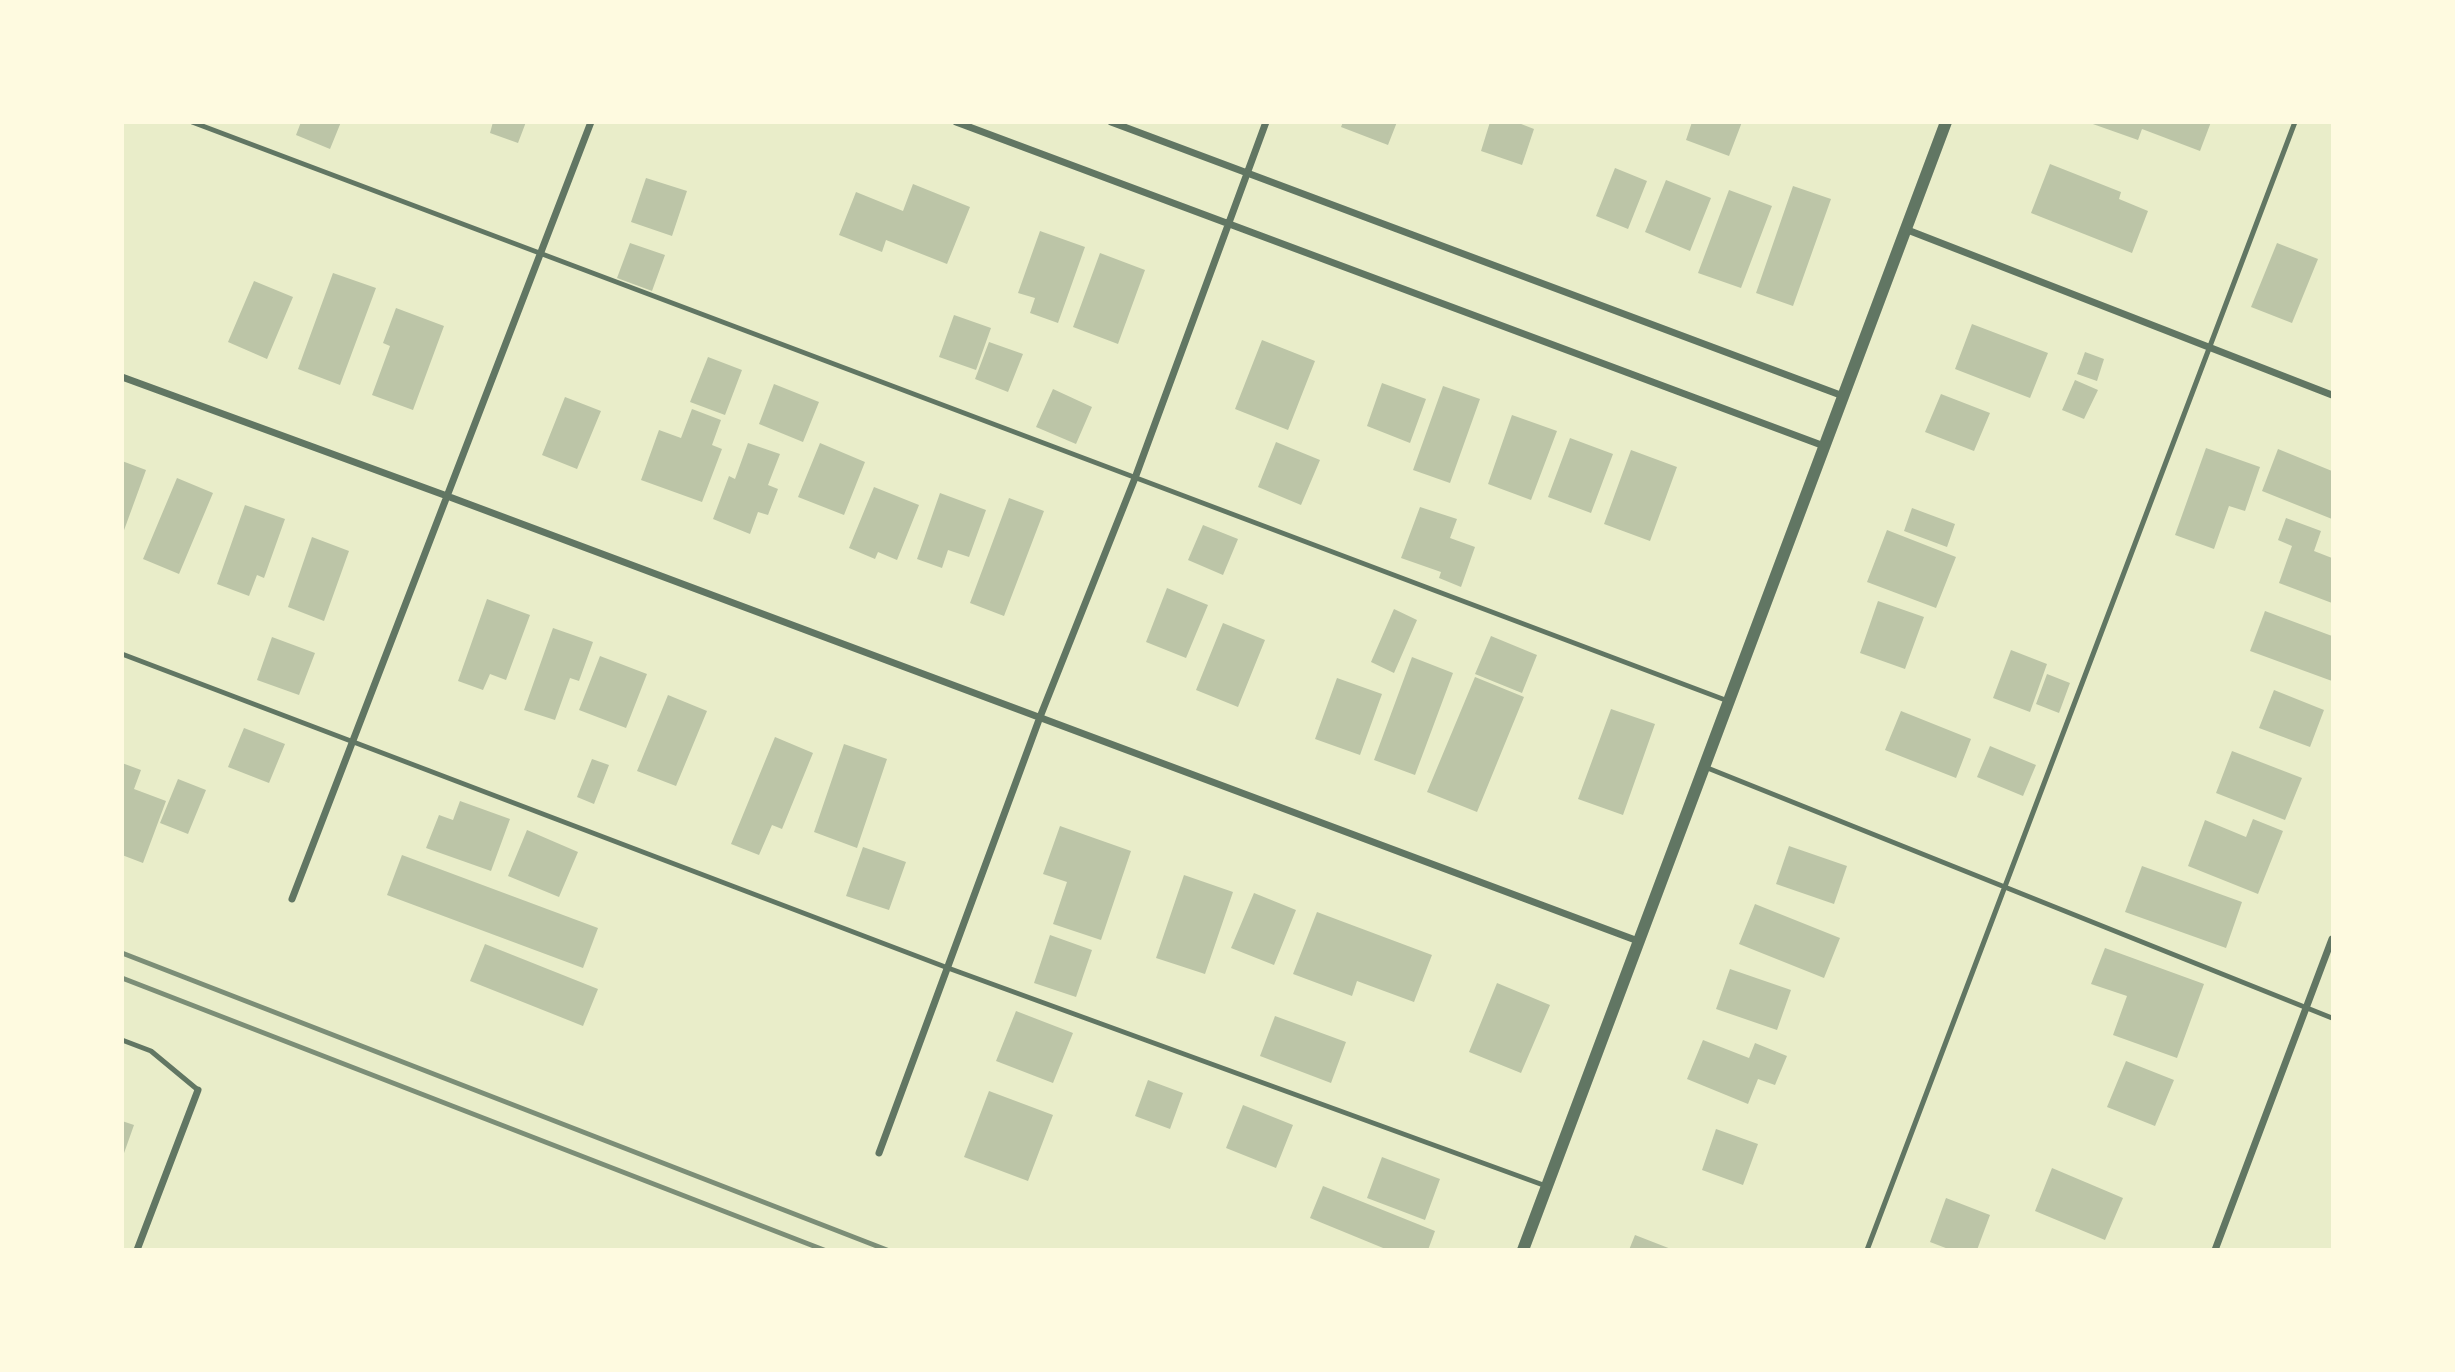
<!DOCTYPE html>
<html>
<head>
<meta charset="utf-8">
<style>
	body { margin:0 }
	#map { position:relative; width:2455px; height:1372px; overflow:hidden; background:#e9edc9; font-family:Karla,sans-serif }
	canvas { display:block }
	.frame { position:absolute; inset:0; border:124px solid #fefae0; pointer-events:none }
</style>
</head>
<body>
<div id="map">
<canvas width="2455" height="1372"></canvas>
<div class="frame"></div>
</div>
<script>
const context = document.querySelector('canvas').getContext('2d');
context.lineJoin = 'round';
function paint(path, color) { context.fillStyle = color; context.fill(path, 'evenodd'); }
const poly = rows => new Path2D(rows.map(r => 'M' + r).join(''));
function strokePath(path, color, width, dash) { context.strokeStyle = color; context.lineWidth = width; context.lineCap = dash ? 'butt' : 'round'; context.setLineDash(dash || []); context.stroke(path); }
paint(poly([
	[301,122,341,122,330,149,296,135],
	[493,122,526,122,518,143,490,133],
	[1343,122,1397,122,1388,145,1341,127],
	[1490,122,1516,122,1534,129,1522,165,1481,151],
	[1692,122,1742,122,1729,156,1686,140],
	[2211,122,2200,151,2142,129,2138,140,2090,123],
	[2050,164,2121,192,2119,199,2148,211,2132,253,2031,213],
	[1615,168,1647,181,1628,229,1596,216],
	[646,178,687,191,672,236,631,222],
	[1666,180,1711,198,1690,251,1645,232],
	[913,184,970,207,947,264,886,240,882,252,839,235,856,192,903,211],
	[1793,186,1831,199,1793,306,1756,293],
	[1729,190,1772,206,1741,288,1698,273],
	[1040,231,1085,247,1058,323,1030,313,1035,298,1018,293],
	[630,243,665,255,652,291,617,278],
	[2277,243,2318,259,2292,323,2251,307],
	[1100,253,1145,270,1118,344,1073,327],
	[333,273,376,288,340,385,298,369],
	[254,281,293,297,267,359,228,342],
	[396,308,444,326,413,410,372,395,390,346,383,343],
	[954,315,991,328,976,370,939,357],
	[1972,324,2048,353,2030,398,1955,369],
	[1262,340,1315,361,1288,430,1235,409],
	[989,342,1023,354,1008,392,975,379],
	[2085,352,2104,359,2097,381,2077,374],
	[708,357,742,370,725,415,690,402],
	[2075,380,2098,390,2084,419,2062,410],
	[1382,383,1426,399,1410,443,1367,426],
	[774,384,819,402,803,442,759,424],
	[1443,386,1480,399,1450,483,1413,470],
	[1053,389,1092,407,1076,444,1036,427],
	[1941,394,1990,413,1974,451,1925,432],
	[565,397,601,411,577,469,542,455],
	[692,409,721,420,712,445,722,449,702,502,641,480,659,430,681,438],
	[1512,415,1557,431,1531,500,1488,484],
	[1570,438,1613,454,1591,513,1548,497],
	[1276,442,1320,460,1301,505,1258,487],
	[748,443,780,454,768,485,778,489,768,515,758,512,750,534,713,519,729,476,735,479],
	[820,443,865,462,844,515,798,497],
	[2206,448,2260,467,2245,511,2229,506,2214,549,2175,535],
	[2278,449,2332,471,2332,519,2262,491],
	[1631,450,1677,467,1650,541,1604,524],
	[122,461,146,470,123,533,122,533],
	[177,478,213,493,179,574,143,559],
	[874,487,919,505,897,560,878,552,875,559,849,548],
	[940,493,986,510,969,557,948,550,942,568,917,559],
	[1009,498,1044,511,1004,616,970,603],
	[245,505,285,519,264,578,257,575,249,596,217,584],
	[1420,507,1457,519,1450,538,1475,547,1461,587,1439,578,1441,572,1401,558],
	[1912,508,1955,524,1947,547,1904,531],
	[2286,518,2321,531,2314,551,2332,558,2332,603,2279,583,2292,546,2278,540],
	[1203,525,1238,539,1223,575,1188,560],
	[1887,530,1956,557,1936,608,1867,582],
	[312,537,349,551,324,621,288,607],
	[1167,588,1208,605,1186,658,1146,642],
	[487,599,530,615,506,680,490,674,483,690,458,681],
	[1878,601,1924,617,1905,669,1860,653],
	[1394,609,1417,620,1394,673,1371,662],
	[2265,611,2332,636,2332,681,2250,651],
	[1223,623,1265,640,1238,707,1196,690],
	[553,628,593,642,579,681,570,678,555,720,524,710],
	[1491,636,1537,655,1522,693,1475,674],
	[272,637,315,653,299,695,257,680],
	[2011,650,2047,664,2030,712,1993,698],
	[600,656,647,674,626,728,579,710],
	[1412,657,1453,673,1415,775,1374,760],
	[2047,674,2070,683,2059,713,2036,704],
	[1475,677,1524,697,1477,812,1427,792],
	[1337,678,1382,694,1360,755,1315,739],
	[2274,690,2324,710,2310,747,2259,728],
	[668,695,707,711,676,786,637,771],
	[1611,709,1655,724,1623,815,1578,799],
	[1901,711,1971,739,1956,778,1885,750],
	[244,728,285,744,269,783,228,767],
	[775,737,813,753,782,829,772,825,759,855,731,844],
	[844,744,887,759,857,848,814,832],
	[1990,746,2036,765,2023,796,1977,777],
	[2232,751,2302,778,2285,820,2216,793],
	[592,759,609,765,594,804,577,797],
	[122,763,141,770,134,789,166,801,143,863,122,855],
	[178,779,206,790,188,834,160,823],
	[460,801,510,819,491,871,426,848,439,815,453,820],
	[2253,819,2283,831,2258,894,2188,866,2205,820,2246,837],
	[1060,826,1131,851,1101,940,1053,924,1067,882,1043,874],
	[527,830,578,852,559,897,508,876],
	[1789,846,1847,866,1834,904,1776,884],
	[863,847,906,862,889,910,846,896],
	[402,855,598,928,583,968,387,895],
	[2142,866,2242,902,2226,948,2125,912],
	[1184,875,1233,892,1205,974,1156,958],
	[1254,893,1296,910,1274,965,1231,948],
	[1755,904,1840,938,1824,978,1739,944],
	[1317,912,1432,955,1414,1002,1357,981,1352,996,1293,974],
	[1050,935,1092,950,1076,997,1034,983],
	[485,944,598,989,583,1026,470,981],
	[2105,948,2204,984,2177,1058,2113,1035,2127,996,2091,984],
	[1730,969,1791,990,1777,1030,1716,1009],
	[1497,983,1550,1005,1521,1073,1469,1052],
	[1016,1011,1073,1033,1053,1083,996,1061],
	[1275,1016,1346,1042,1331,1083,1260,1056],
	[1703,1040,1749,1058,1755,1043,1787,1056,1775,1085,1758,1079,1748,1104,1687,1079],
	[2126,1061,2174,1080,2155,1126,2107,1107],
	[1148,1080,1183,1093,1170,1129,1135,1116],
	[989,1091,1053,1115,1028,1181,964,1157],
	[1243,1105,1293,1125,1276,1168,1226,1148],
	[122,1121,134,1125,123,1156,122,1156],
	[1716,1129,1758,1144,1743,1185,1702,1170],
	[1382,1157,1440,1179,1425,1220,1367,1198],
	[2052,1168,2123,1198,2105,1240,2035,1211],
	[1323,1186,1435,1231,1428,1250,1388,1250,1310,1218],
	[1946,1198,1990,1215,1977,1250,1951,1250,1930,1242],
	[1635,1235,1671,1249,1671,1250,1629,1250]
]), '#bcc5a7');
strokePath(poly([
	[192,122,1728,701],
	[122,654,948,968,1546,1186],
	[1705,767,2332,1018],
	[122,1040,151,1051,198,1090],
	[1867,1250,2295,122]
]), '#617663', 5);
strokePath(poly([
	[956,122,1824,446],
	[1111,122,1843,396],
	[1905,229,2332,395],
	[122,377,447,496,1638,941],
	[292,899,591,122],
	[879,1153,1040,717,1135,478,1266,122],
	[137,1250,198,1090],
	[2215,1250,2332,939]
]), '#617663', 7);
strokePath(poly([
	[1523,1250,1946,122]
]), '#617663', 12);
strokePath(poly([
	[122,953,887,1250],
	[122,978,824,1250]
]), '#7c8e77', 5);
</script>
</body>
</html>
